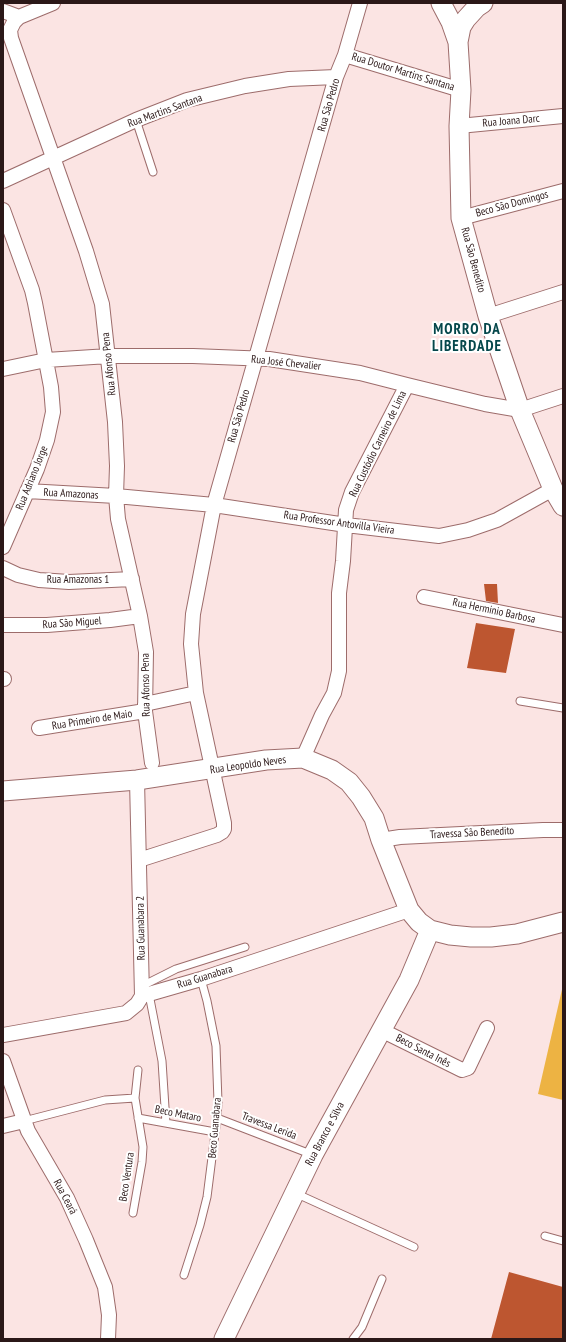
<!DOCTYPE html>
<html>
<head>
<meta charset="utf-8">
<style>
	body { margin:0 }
	#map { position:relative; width:566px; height:1342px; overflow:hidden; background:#fbe4e3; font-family:"PT Sans Narrow",sans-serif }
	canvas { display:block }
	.frame { position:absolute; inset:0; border:4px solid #2b1818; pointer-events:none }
</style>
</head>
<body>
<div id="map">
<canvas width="566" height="1342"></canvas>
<div class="frame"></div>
</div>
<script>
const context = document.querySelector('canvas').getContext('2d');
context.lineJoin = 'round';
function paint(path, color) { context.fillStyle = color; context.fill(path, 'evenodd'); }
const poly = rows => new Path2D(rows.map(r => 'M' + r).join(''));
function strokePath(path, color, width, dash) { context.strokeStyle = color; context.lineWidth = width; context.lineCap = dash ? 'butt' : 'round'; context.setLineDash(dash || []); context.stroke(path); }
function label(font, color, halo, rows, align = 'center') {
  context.font = font + ' "PT Sans Narrow",sans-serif'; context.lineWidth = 4; context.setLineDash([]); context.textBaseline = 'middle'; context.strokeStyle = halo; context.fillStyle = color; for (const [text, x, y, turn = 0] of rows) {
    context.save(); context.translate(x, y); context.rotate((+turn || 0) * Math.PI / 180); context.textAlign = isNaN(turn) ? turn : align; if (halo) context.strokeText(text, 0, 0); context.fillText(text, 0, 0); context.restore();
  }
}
paint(poly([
	[563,985,563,1100,538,1094]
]), '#edb343');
paint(poly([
	[484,584,497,584,498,603,486,601],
	[476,623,515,629,506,673,467,668],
	[509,1272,563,1287,563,1339,491,1339]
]), '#bd5630');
const lane = poly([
	[136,120,153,172],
	[520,701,563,708],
	[142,986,176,969,245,947],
	[149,994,162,1061,166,1123],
	[138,1118,215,1132],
	[217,1118,313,1155],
	[24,1121,105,1100,135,1098],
	[295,1193,414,1247],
	[133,1213,142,1162,143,1147,135,1098,138,1070],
	[545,1236,563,1241],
	[184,1275,200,1225,207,1197,217,1118,218,1102,216,1046,207,1001,201,979],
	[353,1339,362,1327,382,1279]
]);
const street = poly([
	[53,3,19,17,14,22,10,30,11,38,86,251,102,304,115,422,117,466,116,496,118,519,140,616,146,652,145,711,152,763],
	[3,11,19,17],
	[345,55,461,90],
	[459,126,563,116],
	[3,181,136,120,187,100,245,86,289,79,336,77],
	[3,210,32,290,35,303,51,387,53,412,47,440,37,469,3,547],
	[461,218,563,191],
	[488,316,563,292],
	[3,369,46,360,109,356,193,356,269,359,360,373,407,385,485,404,520,410,563,396],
	[27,491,116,496,214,505,346,525,439,536,468,530,497,520,553,489],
	[3,568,18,575,39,580,69,582,132,579],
	[424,597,563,625],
	[3,625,47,625,110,620,140,616],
	[3,679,4,679],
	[145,704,196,693],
	[39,728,145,711],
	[303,758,322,715,334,693,339,671,339,593,343,561,346,510,352,492,407,385],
	[137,780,142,996],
	[381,840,400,837,543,830,563,830],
	[139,860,217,835,222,832,224,829,224,823,196,693,191,644,193,614,214,505,336,77,345,55,360,3],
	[381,1030,462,1070,468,1068,487,1028],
	[3,1035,126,1013,137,1004,142,996,201,979,409,910],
	[3,1061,28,1131,67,1198,86,1240,105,1287,109,1315,108,1339],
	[3,1126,24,1121]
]);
const secondary = poly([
	[441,3,451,22,458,42,461,90,459,126,461,218,488,316,520,410,553,489,563,506],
	[458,42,461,27,466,19,477,7,483,3],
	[3,791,137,780,266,760,303,758,332,770,349,782,361,797,374,818,381,840,409,910,419,922,430,930,450,935,471,937,491,937,517,934,563,922],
	[224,1339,313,1155,409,980,430,930]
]);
strokePath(lane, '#9d6c6b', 9);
strokePath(street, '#9d6c6b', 16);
strokePath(secondary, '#9d6c6b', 21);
strokePath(lane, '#fff', 7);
strokePath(street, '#fff', 14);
strokePath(secondary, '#fff', 19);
label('11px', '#2b1818', '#fff', [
	["Rua Doutor Martins Santana",403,72,17],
	["Rua São Pedro",329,105,-74],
	["Rua Martins Santana",165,111,-20],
	["Rua Joana Darc",511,121,-5],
	["Beco São Domingos",512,204,-15],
	["Rua São Benedito",473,260,75],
	["Rua José Chevalier",286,363,6],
	["Rua Afonso Pena",109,364,-96],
	["Rua São Pedro",239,416,-74],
	["Rua Custódio Carneiro de Lima",378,444,-64],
	["Rua Adriano Jorge",32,478,-68],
	["Rua Amazonas",71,494,3],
	["Rua Professor Antovilla Vieira",339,523,8],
	["Rua Amazonas 1",78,580],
	["Rua Herminio Barbosa",494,611,12],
	["Rua São Miguel",72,623,-4],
	["Rua Afonso Pena",146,685,-91],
	["Rua Primeiro de Maio",92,720,-9],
	["Rua Leopoldo Neves",248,765,-8],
	["Travessa São Benedito",472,833,-3],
	["Rua Guanabara 2",141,928,-91],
	["Rua Guanabara",205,977,-17],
	["Beco Santa Inês",423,1051,27],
	["Beco Mataro",178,1114,11],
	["Travessa Lerida",269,1126,21],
	["Beco Guanabara",215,1128,-85],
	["Rua Branco e Silva",325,1134,-62],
	["Beco Ventura",127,1177,-81],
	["Rua Ceará",65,1197,62]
]);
context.letterSpacing = '1px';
label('bold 15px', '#05474b', '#fff', [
	["MORRO DA",467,330],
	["LIBERDADE",467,347]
]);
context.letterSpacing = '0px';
</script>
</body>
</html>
